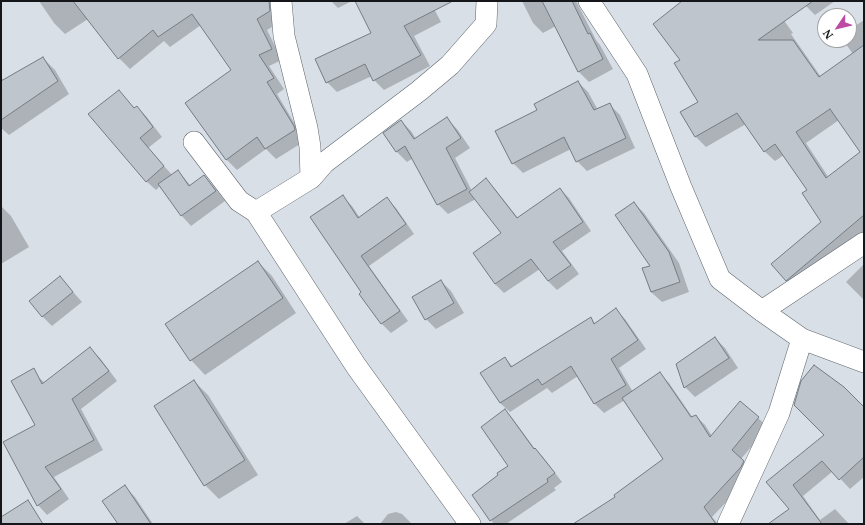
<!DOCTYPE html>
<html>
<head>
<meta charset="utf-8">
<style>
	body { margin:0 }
	#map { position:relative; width:865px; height:525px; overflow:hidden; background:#d9dfe7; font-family:"Noto Serif",serif }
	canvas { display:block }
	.frame { position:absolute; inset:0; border:2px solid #141619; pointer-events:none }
	.north { position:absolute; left:817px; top:8px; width:40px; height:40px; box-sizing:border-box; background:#fff; border:1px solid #a1a2a3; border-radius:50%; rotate:235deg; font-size:11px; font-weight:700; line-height:16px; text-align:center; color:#141619 }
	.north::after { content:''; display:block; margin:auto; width:14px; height:18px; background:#bd4aa4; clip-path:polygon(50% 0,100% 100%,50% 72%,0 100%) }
</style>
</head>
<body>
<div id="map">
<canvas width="865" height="525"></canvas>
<div class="frame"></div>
<div class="north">N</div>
</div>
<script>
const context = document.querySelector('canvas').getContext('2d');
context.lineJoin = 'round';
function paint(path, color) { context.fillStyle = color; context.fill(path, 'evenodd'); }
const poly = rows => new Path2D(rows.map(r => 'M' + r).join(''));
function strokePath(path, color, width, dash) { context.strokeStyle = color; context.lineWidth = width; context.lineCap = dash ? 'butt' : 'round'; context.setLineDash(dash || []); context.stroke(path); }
paint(poly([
	[39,1,278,1,280,22,267,30,282,60,269,66,284,89,277,94,305,141,276,159,266,149,237,170,226,159,233,70,201,25,170,47,164,41,130,69,119,58,88,19,65,34,54,23],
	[331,1,352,1,338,8],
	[357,1,430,1,441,22,414,36,430,66,384,90,374,80,372,76,337,92,327,82,373,33],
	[522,1,576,1,596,40,600,45,613,69,589,82,579,72,556,26,543,33,533,23],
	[693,1,770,1,793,33,791,34,821,77,853,54,843,40,849,40,849,30,864,20,864,234,797,290,786,280,823,222,808,190,784,155,775,161,764,151,746,124,706,147,696,137,682,112,699,102,681,60],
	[839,120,861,152,829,178,806,143],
	[804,1,835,1,815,15,806,6],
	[43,58,55,70,69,94,9,135,1,128,1,77,4,81],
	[578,82,588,92,598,110,610,105,620,115,635,148,587,171,577,161,571,149,523,173,513,163,538,110],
	[119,91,135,109,137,107,146,116,162,137,148,148,172,175,178,171,191,186,204,177,214,187,225,201,191,226,182,216,160,186,156,190,146,181],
	[447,119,457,129,470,148,455,158,472,191,486,180,495,189,518,218,560,189,569,198,591,231,562,251,579,274,557,290,548,281,540,269,504,293,495,284,502,234,476,199,448,214,438,204,413,158,407,162,397,152,385,133,401,121,411,131,416,139],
	[343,197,352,206,360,218,387,199,396,208,414,234,369,266,408,321,391,333,382,324,360,294,362,292],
	[634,203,644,213,679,263,689,292,662,302,651,292,651,266],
	[1,206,11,216,29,247,1,264],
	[258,262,272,276,296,313,205,375,191,360,167,324],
	[864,264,864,300,846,282],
	[60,277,82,302,52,326,42,316],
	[441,281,451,291,464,313,436,329,426,319],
	[616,310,625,319,646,349,619,368,633,392,660,374,669,383,693,418,696,416,705,425,712,436,740,402,768,427,741,459,752,471,750,477,712,517,718,524,630,524,664,459,625,400,604,413,594,403,578,376,552,393,547,388,510,412,500,403,505,358,513,367,590,318,596,324],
	[715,338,725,348,738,368,695,397,685,387,677,364],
	[90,349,100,358,117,381,81,409,103,450,54,477,69,499,47,515,38,505,36,426,37,376,45,383],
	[194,381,208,395,258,475,219,499,205,485],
	[864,408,864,477,850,489,833,471,803,496,820,520,835,509,849,524,786,524,790,509,767,482],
	[505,410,513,419,535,449,543,457,562,482,554,488,556,490,506,524,494,524,473,495,509,466],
	[125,487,135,497,153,524,119,524],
	[396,512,402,514,412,524,380,524,388,514],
	[357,516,365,524,344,524]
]), '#0003');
const building = poly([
	[73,1,269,1,270,11,257,19,272,49,259,55,274,78,267,82,294,126,295,130,265,149,257,137,226,160,185,103,231,70,192,14,158,37,153,30,118,59,73,1],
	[355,1,453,1,404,26,421,55,373,81,365,64,326,83,315,59,371,33,355,1],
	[542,1,572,1,588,34,590,33,603,59,578,72,542,1],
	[682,1,813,1,758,40,793,40,819,77,864,45,864,215,786,281,771,264,821,222,802,193,807,190,775,144,764,152,737,113,695,137,680,112,698,102,674,63,680,60,653,24,682,1],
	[830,109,860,152,826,178,796,132,830,109],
	[43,57,58,81,1,120,1,81,43,57],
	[578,81,594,110,610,103,626,138,576,162,564,137,512,164,495,131,537,110,534,104,578,81],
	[119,90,134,108,137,106,153,127,140,138,164,166,146,182,88,114,119,90],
	[447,117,461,138,446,148,467,189,437,205,405,146,396,152,383,133,401,120,414,139,447,117],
	[178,170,189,186,204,175,216,191,181,216,158,184,178,170],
	[486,178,517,218,560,188,583,222,553,242,571,265,548,281,531,259,495,284,473,253,501,233,469,192,486,178],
	[343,195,358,218,387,197,406,224,361,256,400,311,381,324,359,294,361,292,310,217,343,195],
	[634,202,669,252,680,282,651,292,642,268,650,266,615,215,634,202],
	[258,261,283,298,190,361,165,324,258,261],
	[60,276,73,292,42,317,29,301,60,276],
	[441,280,454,303,425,320,412,297,441,280],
	[616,308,638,340,611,359,626,385,594,404,571,366,542,385,538,379,500,403,480,373,505,357,511,367,591,317,594,324,616,308],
	[715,337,729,358,684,388,676,364,715,337],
	[90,347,109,371,72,399,94,440,45,467,61,489,37,506,3,442,35,425,11,381,34,368,42,384,90,347],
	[814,365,844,387,864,407,864,457,839,480,822,461,793,485,822,524,768,524,789,509,766,482,824,435,794,405,801,381,814,365],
	[660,372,691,417,696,415,710,437,740,401,759,417,732,450,744,461,741,467,704,507,716,524,573,524,615,497,614,495,663,459,622,398,660,372],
	[194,380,245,460,204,486,154,406,194,380],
	[505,409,534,449,535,448,555,473,547,479,548,482,490,521,472,495,498,475,497,473,508,466,481,427,505,409],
	[125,485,151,524,118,524,102,501,125,485],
	[28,500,43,524,1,524,1,517,28,500]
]);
paint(building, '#bfc5cd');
strokePath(building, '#757b82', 1);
const minor = poly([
	[589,1,637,74,681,187,720,279,762,311,802,339,864,362],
	[194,142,239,201,256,212,356,366,470,524],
	[311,178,324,163,419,91,450,65,486,24,487,1],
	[256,212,311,178,310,147,307,128,284,36,281,1],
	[762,311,864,243],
	[728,524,779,413,802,339]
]);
strokePath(minor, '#5f656b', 22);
strokePath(minor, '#fff', 21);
</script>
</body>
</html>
